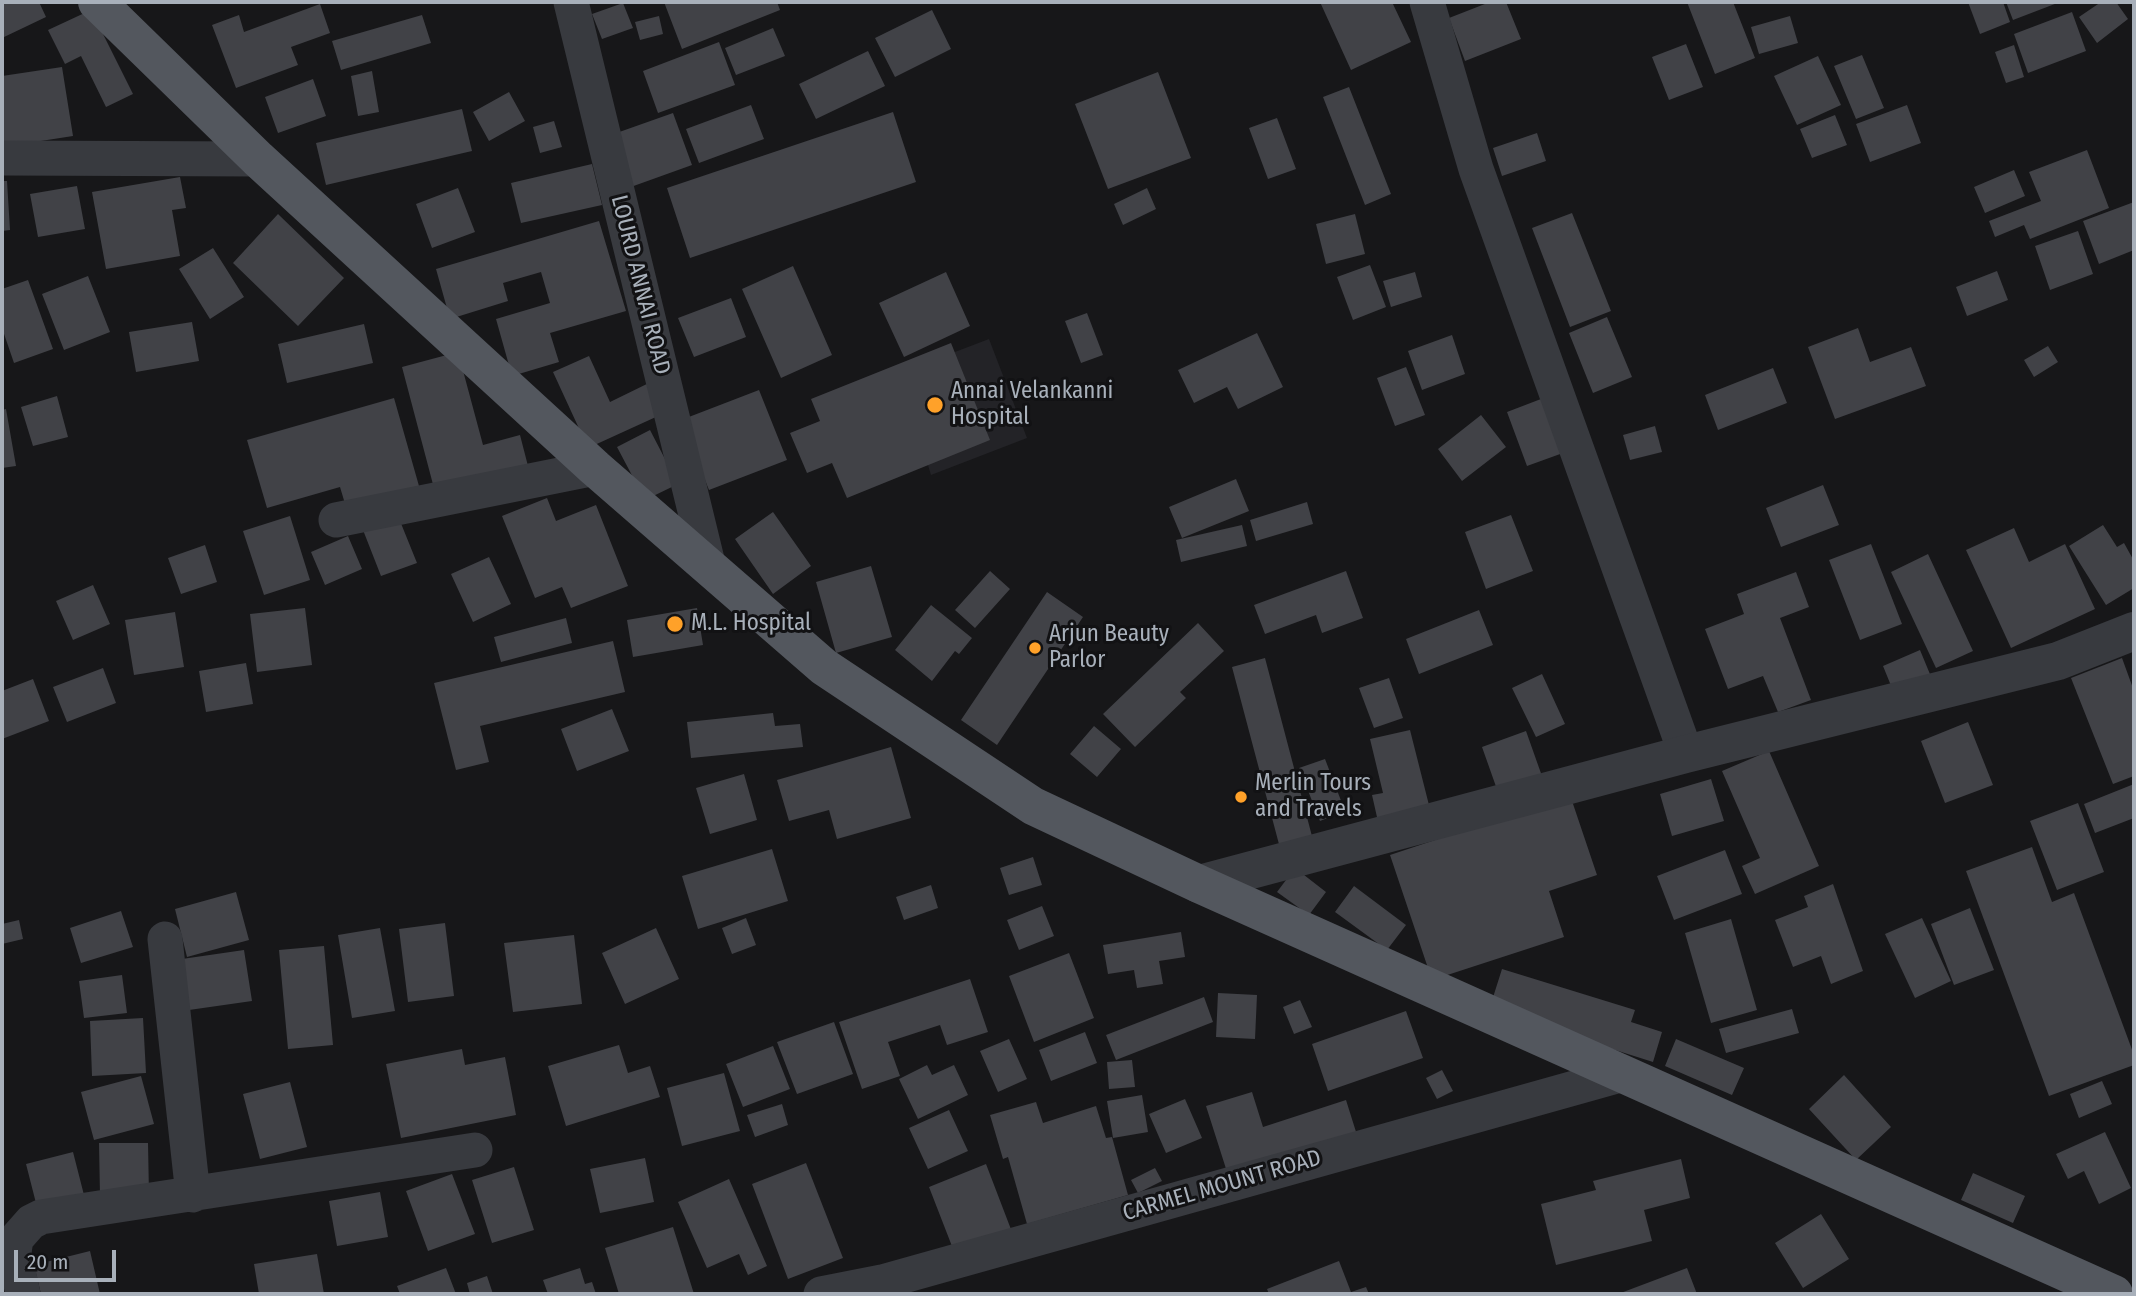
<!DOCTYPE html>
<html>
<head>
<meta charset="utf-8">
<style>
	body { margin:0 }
	#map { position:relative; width:2136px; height:1296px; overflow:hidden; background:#171719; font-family:"Fira Sans Condensed",sans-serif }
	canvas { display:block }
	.frame { position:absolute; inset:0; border:4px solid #a8b0ba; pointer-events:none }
	.scale { position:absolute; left:14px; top:1250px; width:102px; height:32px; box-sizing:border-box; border:4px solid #a8b0ba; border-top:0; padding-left:9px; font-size:21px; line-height:24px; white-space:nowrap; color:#a8b0ba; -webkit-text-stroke:5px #121214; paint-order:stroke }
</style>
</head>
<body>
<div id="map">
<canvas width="2136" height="1296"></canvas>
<div class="frame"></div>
<div class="scale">20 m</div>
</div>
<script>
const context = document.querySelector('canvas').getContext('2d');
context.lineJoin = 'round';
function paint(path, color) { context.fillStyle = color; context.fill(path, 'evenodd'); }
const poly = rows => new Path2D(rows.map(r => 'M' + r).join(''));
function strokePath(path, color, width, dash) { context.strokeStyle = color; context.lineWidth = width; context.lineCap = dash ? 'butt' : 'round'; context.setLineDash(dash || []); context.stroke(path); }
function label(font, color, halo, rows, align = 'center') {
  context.font = font + ' "Fira Sans Condensed",sans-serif'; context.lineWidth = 6; context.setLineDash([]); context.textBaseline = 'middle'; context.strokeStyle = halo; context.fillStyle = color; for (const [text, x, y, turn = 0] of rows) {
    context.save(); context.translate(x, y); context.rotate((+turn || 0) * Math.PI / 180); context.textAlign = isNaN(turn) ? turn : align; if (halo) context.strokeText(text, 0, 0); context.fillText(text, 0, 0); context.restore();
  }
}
paint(poly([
	[989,339,1027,438,931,475,927,462,850,392]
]), '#232327');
paint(poly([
	[2,2,39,2,46,17,2,38],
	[664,2,777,2,780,10,682,49],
	[1320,2,1392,2,1411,42,1351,70],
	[1490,2,1506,2,1521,39,1465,61,1449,18],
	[1687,2,1733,2,1755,58,1715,74],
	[1968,2,2003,2,2010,22,1980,34],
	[2006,2,2060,2,2013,20],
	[2101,2,2116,2,2128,19,2097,43,2079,17],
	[623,3,633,28,602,39,592,14],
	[320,4,330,33,291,47,298,65,236,88,212,25,239,15,244,32],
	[91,10,133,94,106,107,81,56,65,64,48,30],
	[932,10,951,49,895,77,875,38],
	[2072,12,2086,51,2028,73,2014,34],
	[422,15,431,43,341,70,332,41],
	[659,16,663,34,640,40,635,22],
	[1790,16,1798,43,1759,54,1751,27],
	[773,28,785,56,736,75,725,48],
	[719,42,735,85,658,113,643,71],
	[1686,44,1703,87,1669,100,1652,57],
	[2014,45,2024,77,2006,83,1995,52],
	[868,51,885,86,816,119,799,84],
	[1862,55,1884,108,1856,119,1834,66],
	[1818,56,1841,105,1797,125,1774,76],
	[62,67,73,136,2,147,2,76],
	[372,71,379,112,358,116,351,76],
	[1158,72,1191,158,1108,189,1075,104],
	[313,79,326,116,278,133,265,97],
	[1349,87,1391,194,1365,205,1323,97],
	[509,92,525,121,489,141,473,112],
	[751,105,764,139,699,163,686,129],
	[1907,105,1921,143,1870,162,1856,124],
	[462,109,472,151,326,185,316,143],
	[893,112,916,182,690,258,667,188],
	[673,113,692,165,628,188,608,136],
	[1835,115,1847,145,1812,158,1800,129],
	[1277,118,1296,169,1268,179,1249,128],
	[554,121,562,147,540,153,533,127],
	[1537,133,1546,161,1502,176,1493,148],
	[2087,150,2109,208,2030,239,2024,225,1995,237,1989,221,2041,201,2029,172],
	[592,164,602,205,521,223,511,183],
	[2014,170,2025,196,1985,213,1974,187],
	[180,177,186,208,172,210,180,256,106,269,92,192],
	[2,181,7,181,10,230,2,231],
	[77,186,85,229,38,237,30,194],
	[458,188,475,232,432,248,416,204],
	[1147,188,1156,209,1123,225,1114,204],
	[2134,202,2134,250,2099,264,2083,221],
	[1572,213,1611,311,1570,327,1532,228],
	[278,214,344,278,298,326,233,263],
	[1355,214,1365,254,1326,264,1316,224],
	[599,221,626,311,550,333,559,362,512,376,496,319,550,303,541,272,503,283,508,301,450,319,436,269],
	[2078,231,2093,274,2050,290,2035,246],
	[213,248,244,297,210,319,179,269],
	[1370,265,1386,307,1353,320,1337,277],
	[793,266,832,355,781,378,742,289],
	[1997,271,2008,300,1967,316,1956,287],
	[946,272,970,326,904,357,879,303],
	[1415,272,1422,297,1391,307,1383,281],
	[88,276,110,332,64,350,42,294],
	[28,280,53,349,14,363,2,328,2,289],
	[731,298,746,337,694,357,678,318],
	[1087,313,1103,355,1081,363,1065,321],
	[1607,317,1632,377,1593,393,1569,333],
	[192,322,199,361,136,372,129,332],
	[364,324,373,363,287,383,278,344],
	[1858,328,1870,362,1911,347,1926,386,1835,419,1808,347],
	[1257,333,1283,387,1238,409,1227,387,1194,403,1178,370],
	[1452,335,1465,374,1422,390,1408,351],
	[951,343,990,440,847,498,832,463,807,473,790,433,820,421,811,399],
	[2048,346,2058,362,2034,377,2024,360],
	[458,352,483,445,520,435,528,466,435,492,402,367],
	[589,356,610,402,655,380,669,411,588,448,553,372],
	[1406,367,1425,415,1395,426,1377,378],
	[1773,368,1787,403,1718,430,1705,395],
	[759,390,787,460,709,490,681,420],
	[1554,394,1574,449,1527,466,1507,412],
	[57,396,68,437,33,446,21,407],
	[394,398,419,486,346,507,340,487,267,508,247,440],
	[6,409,16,466,2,468,2,410],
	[1481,415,1506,447,1462,481,1438,449],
	[1655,426,1662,452,1630,460,1623,435],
	[650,430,678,484,645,500,617,447],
	[1236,479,1249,511,1182,538,1169,507],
	[1823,485,1839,525,1781,547,1766,508],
	[547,498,556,521,596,505,628,586,571,608,562,587,535,598,502,516],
	[1307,502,1313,524,1256,541,1250,520],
	[773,512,811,566,773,594,735,539],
	[1511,515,1533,571,1486,589,1465,532],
	[290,516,310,580,264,595,243,531],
	[398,516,417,563,381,576,363,530],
	[1242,525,1247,546,1181,562,1176,540],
	[2103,525,2117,547,2124,543,2134,561,2134,588,2106,605,2069,546],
	[2014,528,2029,562,2065,544,2095,609,2011,648,1966,550],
	[348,536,362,569,325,585,311,552],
	[1871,544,1902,624,1860,640,1829,560],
	[205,545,217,582,181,594,168,558],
	[1928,554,1973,651,1936,668,1891,572],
	[489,557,511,604,473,622,451,574],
	[871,566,892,637,836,653,816,582],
	[990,571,1010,589,975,628,955,610],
	[1346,571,1363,618,1322,633,1316,615,1265,634,1254,605],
	[1796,572,1809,607,1780,618,1811,700,1778,712,1763,676,1728,689,1705,629,1744,614,1737,594],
	[93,585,110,624,73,640,56,601],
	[1047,592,1083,617,997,745,961,720],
	[931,605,972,638,959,654,955,651,932,681,895,650],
	[305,608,312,665,257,672,250,614],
	[697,608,703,645,633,657,627,620],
	[1479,610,1493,645,1419,674,1406,639],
	[175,612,184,667,134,675,125,620],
	[566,618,572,643,501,662,494,637],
	[1198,623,1224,651,1180,692,1186,698,1135,747,1103,714],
	[613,641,625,692,480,726,489,762,456,770,434,683],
	[1920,650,1932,679,1894,693,1883,666],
	[1265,658,1313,840,1280,848,1232,667],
	[2122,658,2134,691,2134,776,2113,784,2071,678],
	[246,663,253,704,206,712,199,671],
	[103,668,116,703,67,722,53,687],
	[1542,674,1565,724,1536,737,1512,688],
	[1389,678,1403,718,1374,728,1359,688],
	[33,679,49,721,2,739,2,691],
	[612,709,629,751,577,771,561,729],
	[773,713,775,726,800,724,803,747,691,758,687,722],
	[1968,722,1993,785,1945,803,1921,741],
	[1094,726,1121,749,1097,777,1070,754],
	[1410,730,1431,813,1379,826,1372,795,1383,793,1370,739],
	[1526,731,1543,779,1499,795,1482,747],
	[891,747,911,818,837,839,829,810,789,821,777,780],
	[1769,751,1819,866,1755,894,1742,866,1760,858,1722,771],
	[1325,759,1345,811,1320,821,1299,768],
	[744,774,757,820,710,834,696,788],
	[1711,779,1724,821,1672,836,1660,794],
	[2134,784,2134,818,2095,833,2084,804],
	[1570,795,1597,875,1549,891,1564,937,1432,980,1390,855],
	[2078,803,2104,872,2057,890,2030,821],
	[2032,847,2052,902,2074,893,2134,1055,2134,1065,2049,1096,1966,871],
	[772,849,788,901,698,929,682,876],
	[1725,850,1742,894,1674,920,1657,876],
	[1033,857,1042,885,1009,895,1000,868],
	[1295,868,1326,892,1309,915,1277,892],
	[1833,884,1863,971,1831,984,1821,956,1793,967,1775,920,1808,907,1804,896],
	[931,885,938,908,904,920,896,897],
	[1354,886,1406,925,1387,950,1335,912],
	[236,892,249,940,187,957,175,909],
	[1042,906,1054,936,1019,950,1007,920],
	[1970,908,1994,970,1954,985,1931,924],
	[121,911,133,947,81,963,70,928],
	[746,918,756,945,732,954,722,928],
	[1922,918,1951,981,1915,998,1885,934],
	[1731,919,1757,1010,1711,1023,1685,933],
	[19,920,23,939,2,944,2,924],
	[445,923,454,996,408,1002,399,929],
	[380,928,395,1011,352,1018,338,935],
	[656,928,679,979,625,1004,602,953],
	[1181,932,1185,957,1159,961,1163,984,1137,988,1134,970,1108,974,1103,945],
	[574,935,582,1004,513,1012,504,943],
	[324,946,333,1045,288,1049,279,950],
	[244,950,252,1001,189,1010,182,959],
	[1069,953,1094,1018,1034,1042,1009,976],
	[1502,969,1635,1010,1631,1022,1662,1032,1653,1062,1489,1010],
	[122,975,127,1013,84,1018,79,981],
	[970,979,988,1032,947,1045,940,1025,888,1042,900,1076,862,1089,839,1022],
	[1218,993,1257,995,1255,1039,1216,1037],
	[1204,997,1213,1022,1116,1060,1106,1035],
	[1300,1000,1312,1027,1294,1034,1283,1007],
	[1792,1009,1799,1033,1726,1053,1719,1029],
	[1406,1011,1423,1058,1328,1091,1312,1044],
	[143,1018,146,1073,92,1076,90,1021],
	[834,1022,853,1074,797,1094,777,1042],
	[1085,1032,1097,1063,1051,1081,1039,1050],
	[1009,1039,1027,1079,998,1092,980,1051],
	[1676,1039,1744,1068,1732,1095,1665,1066],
	[619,1045,628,1073,650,1066,660,1097,566,1126,548,1066],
	[773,1046,790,1089,743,1107,726,1064],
	[462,1049,465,1065,505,1057,516,1115,401,1138,386,1064],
	[1132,1060,1135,1087,1109,1089,1107,1062],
	[927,1065,932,1075,954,1065,968,1095,918,1119,899,1079],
	[1442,1070,1453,1091,1437,1099,1426,1078],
	[724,1073,740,1131,682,1146,667,1088],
	[1844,1075,1891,1127,1856,1160,1809,1109],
	[141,1076,154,1124,94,1140,81,1092],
	[2102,1081,2112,1104,2079,1118,2070,1094],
	[290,1082,307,1147,260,1159,243,1094],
	[1252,1092,1263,1127,1346,1100,1357,1135,1228,1175,1206,1106],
	[1142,1095,1148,1132,1113,1138,1107,1101],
	[1185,1099,1202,1138,1166,1153,1149,1114],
	[1036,1102,1043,1123,1096,1106,1106,1138,1112,1137,1128,1195,1027,1224,1008,1157,1003,1159,990,1115],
	[782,1104,788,1125,755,1137,747,1115],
	[949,1110,968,1151,928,1169,909,1128],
	[2105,1132,2131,1188,2099,1204,2084,1171,2068,1179,2056,1154],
	[99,1143,148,1143,149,1195,100,1196],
	[73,1152,84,1195,37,1207,26,1164],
	[645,1158,654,1202,600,1213,590,1169],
	[1681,1159,1690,1198,1644,1210,1652,1241,1556,1265,1541,1204,1596,1190,1593,1181],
	[806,1163,843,1258,788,1279,752,1184],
	[986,1164,1012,1232,955,1254,929,1187],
	[514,1167,534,1230,492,1243,472,1180],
	[1155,1168,1162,1181,1138,1193,1131,1180],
	[1973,1173,2025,1196,2013,1223,1961,1200],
	[452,1174,475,1234,428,1251,406,1191],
	[729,1179,767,1266,748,1275,739,1254,707,1268,678,1202],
	[380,1192,388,1237,337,1246,329,1201],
	[1821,1214,1849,1259,1803,1288,1775,1243],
	[673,1227,694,1294,619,1294,605,1248],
	[90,1251,100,1294,41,1294,34,1265],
	[317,1254,324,1294,259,1294,254,1264],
	[1339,1261,1351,1292,1366,1287,1369,1294,1269,1294,1267,1289],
	[446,1268,456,1294,400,1294,397,1286],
	[580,1268,585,1284,592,1282,596,1294,548,1294,543,1280],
	[1687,1268,1697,1294,1618,1294],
	[487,1276,493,1294,470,1294,467,1283]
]), '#414247');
strokePath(poly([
	[571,2,709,568],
	[1427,2,1476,169,1686,754],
	[2,158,258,159],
	[336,520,595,468],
	[165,939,193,1195],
	[23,1294,14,1252,16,1239,31,1222,41,1217,475,1150],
	[821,1294,882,1282,1624,1074]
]), '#383a3f', 35);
strokePath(poly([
	[1199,884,1686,754,2058,661,2134,631]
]), '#383a3f', 38);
strokePath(poly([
	[97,2,258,159,595,468,824,667,1033,806,1199,884,2114,1294]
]), '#53575e', 38);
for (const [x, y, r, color] of [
	[935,405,9,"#ffa129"],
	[675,624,9,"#ffa129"],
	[1035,648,7,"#ffa129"],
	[1241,797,7,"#ffa129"]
]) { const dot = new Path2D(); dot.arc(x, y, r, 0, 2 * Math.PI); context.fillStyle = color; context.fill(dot); strokePath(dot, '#121214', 2.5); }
label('23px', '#a8b0ba', '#121214', [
	["LOURD ANNAI ROAD",640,285,76],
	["CARMEL MOUNT ROAD",1222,1186,-16]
]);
label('23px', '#a8b0ba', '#121214', [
	["Annai Velankanni",951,392],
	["Hospital",951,418],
	["M.L. Hospital",691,624],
	["Arjun Beauty",1049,635],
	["Parlor",1049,661],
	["Merlin Tours",1255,784],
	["and Travels",1255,810]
], 'left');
</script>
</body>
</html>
